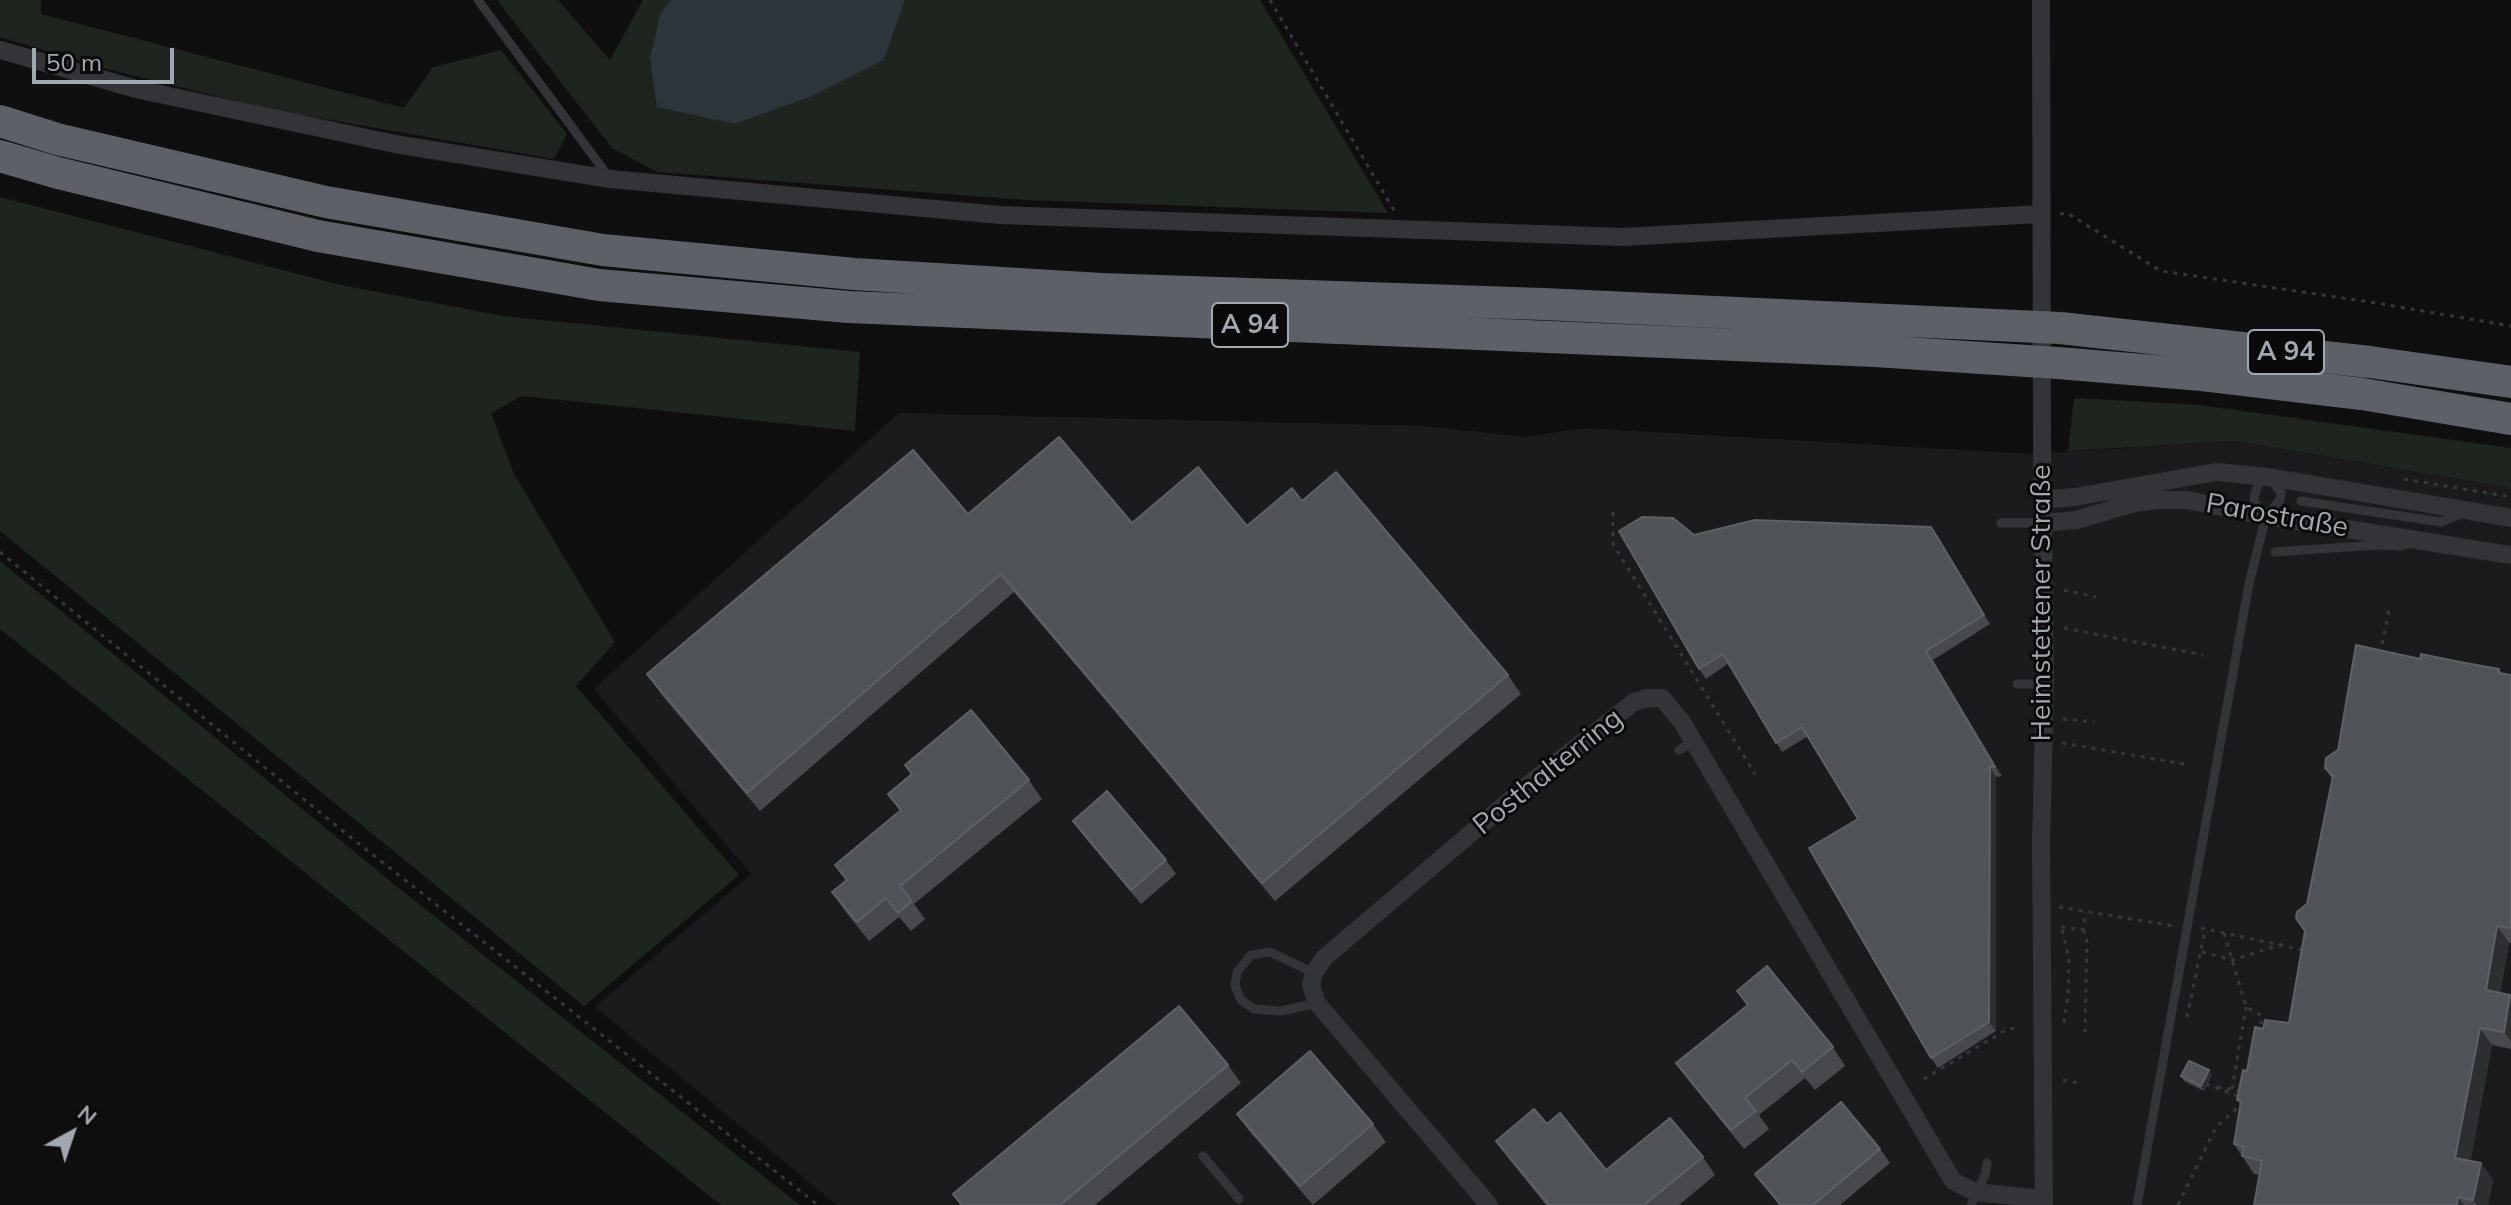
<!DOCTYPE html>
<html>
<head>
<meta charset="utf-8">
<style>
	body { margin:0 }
	#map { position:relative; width:2511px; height:1205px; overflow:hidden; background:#0f0f10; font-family:Mulish,sans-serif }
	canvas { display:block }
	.north { position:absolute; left:32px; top:1093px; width:80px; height:80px; -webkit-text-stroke:6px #0a0a0b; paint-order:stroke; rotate:40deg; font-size:22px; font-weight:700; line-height:32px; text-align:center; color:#a1a8b0 }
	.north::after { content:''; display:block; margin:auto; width:28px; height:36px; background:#a1a8b0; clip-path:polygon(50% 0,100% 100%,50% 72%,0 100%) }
	.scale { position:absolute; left:32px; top:48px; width:142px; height:36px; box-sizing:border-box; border:4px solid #a1a8b0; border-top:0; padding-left:10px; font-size:24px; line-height:28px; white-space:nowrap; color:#a1a8b0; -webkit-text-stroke:6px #0a0a0b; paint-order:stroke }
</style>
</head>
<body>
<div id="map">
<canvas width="2511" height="1205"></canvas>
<div class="north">N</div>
<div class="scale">50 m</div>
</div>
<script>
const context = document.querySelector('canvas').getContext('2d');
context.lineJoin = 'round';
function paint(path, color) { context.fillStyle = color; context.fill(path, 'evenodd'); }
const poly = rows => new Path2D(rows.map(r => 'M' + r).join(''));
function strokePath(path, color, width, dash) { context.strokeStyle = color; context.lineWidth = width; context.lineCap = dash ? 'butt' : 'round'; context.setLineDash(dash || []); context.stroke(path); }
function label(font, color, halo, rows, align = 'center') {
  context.font = font + ' Mulish,sans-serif'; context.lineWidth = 6; context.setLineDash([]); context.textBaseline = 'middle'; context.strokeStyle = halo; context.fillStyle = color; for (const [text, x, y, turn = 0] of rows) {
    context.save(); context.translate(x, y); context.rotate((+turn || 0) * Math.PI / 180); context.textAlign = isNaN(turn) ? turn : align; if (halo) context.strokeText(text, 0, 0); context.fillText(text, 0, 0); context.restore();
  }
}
paint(poly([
	[899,413,1423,426,1526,437,1584,428,2031,454,2236,441,2511,488,2511,1205,837,1205,595,1007,751,874,594,689]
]), '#1b1b1d');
paint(poly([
	[0,0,41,0,41,14,404,108,433,67,501,50,567,134,554,159,273,110,103,68,0,37],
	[497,0,558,0,610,60,643,0,671,0,661,12,735,124,810,97,884,60,905,0,1260,0,1388,213,1025,200,657,172,612,148],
	[0,197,341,285,503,316,860,352,855,431,522,396,491,413,514,474,615,642,576,686,739,875,584,1006,0,531],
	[2074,398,2200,405,2511,448,2511,488,2236,441,2068,451],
	[0,561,395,885,800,1205,721,1205,0,629]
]), '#1e241e');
paint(poly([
	[671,0,905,0,884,60,810,97,735,124,657,107,650,58,661,12]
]), '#2b353a');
strokePath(poly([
	[1270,0,1395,212],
	[2060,214,2067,213,2161,271,2370,302,2511,326],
	[2404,479,2511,497],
	[1613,512,1613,544,1755,774],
	[0,552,344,832,818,1205],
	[2064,590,2096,597],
	[2064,628,2203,655],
	[2380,654,2389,610],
	[2063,719,2094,722],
	[2062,743,2184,764],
	[2059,907,2174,926],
	[2061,927,2083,930,2086,912],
	[2201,928,2303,950],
	[2062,930,2069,958,2068,995,2063,1029],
	[2083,930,2087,936,2085,1032],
	[2224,933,2246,1007,2262,1016,2260,1029],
	[2202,952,2233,960,2282,944],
	[2187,1017,2205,930],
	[1924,1079,2004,1031,2019,1027],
	[2063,1080,2083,1084],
	[2206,1084,2240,1097],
	[2217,1087,2241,1091],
	[2232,1089,2246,1007],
	[2178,1205,2216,1127,2244,1102]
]), '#36393c', 3, [4, 6]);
strokePath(poly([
	[478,0,608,176],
	[2301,501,2441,522,2463,513],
	[2001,523,2043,523],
	[2275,552,2377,545,2401,546,2411,543],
	[2017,684,2045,684],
	[1679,750,1693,742],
	[1314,973,1270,952,1251,955,1237,972,1235,986,1241,1000,1254,1009,1281,1011,1317,1003],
	[1203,1156,1239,1199],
	[1971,1205,1985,1175,1987,1163],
	[2137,1205,2249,584,2266,516,2280,500,2281,492,2268,477,2258,484,2255,494,2254,502,2263,514]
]), '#323437', 9);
strokePath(poly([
	[2041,0,2042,438,2045,684,2041,843,2044,1205],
	[0,50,136,89,395,144,610,179,1000,215,1623,237,2040,214],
	[2042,500,2075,497,2216,472,2268,477,2511,518],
	[2043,523,2076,520,2134,503,2158,500,2187,500,2266,516,2511,555],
	[1489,1205,1317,1003,1311,985,1314,973,1324,958,1529,784,1634,702,1648,698,1662,698,1682,722,1953,1181,1975,1192,2044,1199]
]), '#323437', 18);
strokePath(poly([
	[0,121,57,139,326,202,603,250,854,274,1101,289,1543,304,2060,328,2370,362,2511,382],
	[0,156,58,173,318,236,599,285,849,307,1875,351,2058,363,2202,375,2362,394,2511,419]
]), '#5d6066', 32);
paint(poly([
	[1302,501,1508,675,1521,694,1275,901,1014,592,760,811,660,693,647,674,1132,523,1247,526],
	[1694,535,1938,536,1990,624,1933,660,2002,776,1996,777,1996,1031,1938,1068,1931,1058,1858,819,1808,736,1782,752,1729,663,1706,679,1699,669],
	[2499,669,2502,674,2511,675,2511,943,2509,943,2500,993,2510,995,2511,996,2511,1049,2492,1045,2470,1161,2481,1163,2493,1180,2488,1205,2254,1205,2260,1175,2254,1174,2234,1144,2241,1105,2237,1100,2263,1029,2289,1023,2305,932,2307,904,2332,779,2325,768,2338,750],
	[905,765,1029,780,1042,799,914,904,925,919,911,931,899,917,869,941,845,911,832,892,846,881,835,865,900,811,888,794,911,775],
	[1073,821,1166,860,1176,874,1141,904,1083,835],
	[1737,991,1833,1047,1845,1066,1815,1090,1805,1078,1759,1115,1769,1129,1744,1149,1689,1081,1676,1063,1747,1005],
	[1228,1065,1241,1083,1095,1205,960,1205,953,1194],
	[2212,1075,2204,1091,2184,1081,2181,1076],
	[1237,1114,1373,1124,1386,1142,1313,1205,1250,1132],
	[1547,1124,1606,1170,1703,1157,1715,1175,1679,1205,1546,1205,1509,1159,1496,1141],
	[1880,1149,1890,1163,1840,1205,1779,1205,1755,1174]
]), '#47494d');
paint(poly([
	[1931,527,1938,536,1990,624,1984,615],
	[1926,651,1933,660,2002,776,1995,767],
	[1990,767,1996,777,1996,1031,1989,1022],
	[2497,926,2509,943,2498,1008,2486,990],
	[2510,995,2511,996,2511,1042,2504,1032],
	[2480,1028,2492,1045,2468,1176,2455,1158],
	[2209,1070,2212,1075,2204,1091,2201,1086],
	[2481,1163,2493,1180,2488,1205,2477,1205,2473,1200],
	[2458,1197,2464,1205,2457,1205]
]), '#2c2e30');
const building = poly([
	[1059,437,1132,523,1198,467,1247,526,1292,488,1302,501,1336,472,1508,675,1262,883,1001,574,747,793,647,674,913,450,968,514,1059,437],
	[1642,517,1673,518,1694,535,1755,520,1931,527,1984,615,1926,651,1995,767,1990,767,1989,1022,1931,1058,1809,848,1858,819,1802,727,1776,743,1723,654,1699,669,1619,531,1642,517],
	[2356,645,2420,659,2421,654,2460,662,2499,669,2499,673,2511,675,2511,928,2497,926,2486,990,2510,995,2504,1032,2480,1028,2455,1158,2481,1163,2473,1200,2458,1197,2457,1205,2254,1205,2262,1161,2242,1156,2244,1147,2234,1144,2241,1101,2237,1100,2243,1070,2247,1071,2255,1027,2263,1029,2265,1020,2289,1023,2305,931,2296,918,2297,912,2307,904,2333,776,2325,768,2326,758,2338,750,2356,645],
	[971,710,1029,780,900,886,912,901,898,913,886,898,857,922,832,892,847,880,835,865,901,810,888,794,912,774,905,765,971,710],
	[1107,791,1166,860,1131,890,1073,821,1107,791],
	[1767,966,1833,1047,1802,1072,1792,1060,1745,1098,1756,1111,1731,1130,1676,1063,1748,1005,1737,991,1767,966],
	[1179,1006,1228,1065,1060,1205,962,1205,953,1194,1179,1006],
	[1310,1051,1373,1124,1300,1186,1237,1114,1310,1051],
	[2189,1061,2209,1070,2201,1086,2181,1076,2189,1061],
	[1841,1102,1880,1149,1813,1205,1781,1205,1755,1174,1841,1102],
	[1534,1109,1547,1124,1560,1113,1606,1170,1670,1118,1703,1157,1644,1205,1549,1205,1496,1141,1534,1109]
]);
paint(building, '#505358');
strokePath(building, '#5d6166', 2);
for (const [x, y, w] of [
	[1250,325,76],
	[2286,352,76]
]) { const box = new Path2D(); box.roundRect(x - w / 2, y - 22, w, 44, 6); context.fillStyle = '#0a0a0b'; context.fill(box); strokePath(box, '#a1a8b0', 2); }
label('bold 26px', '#a1a8b0', null, [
	["A 94",1250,325],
	["A 94",2286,352]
]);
label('28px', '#a1a8b0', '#0a0a0b', [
	["Parostraße",2277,516,10],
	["Heimstettener Straße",2042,603,-90],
	["Posthalterring",1548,772,-39]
]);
</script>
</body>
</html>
